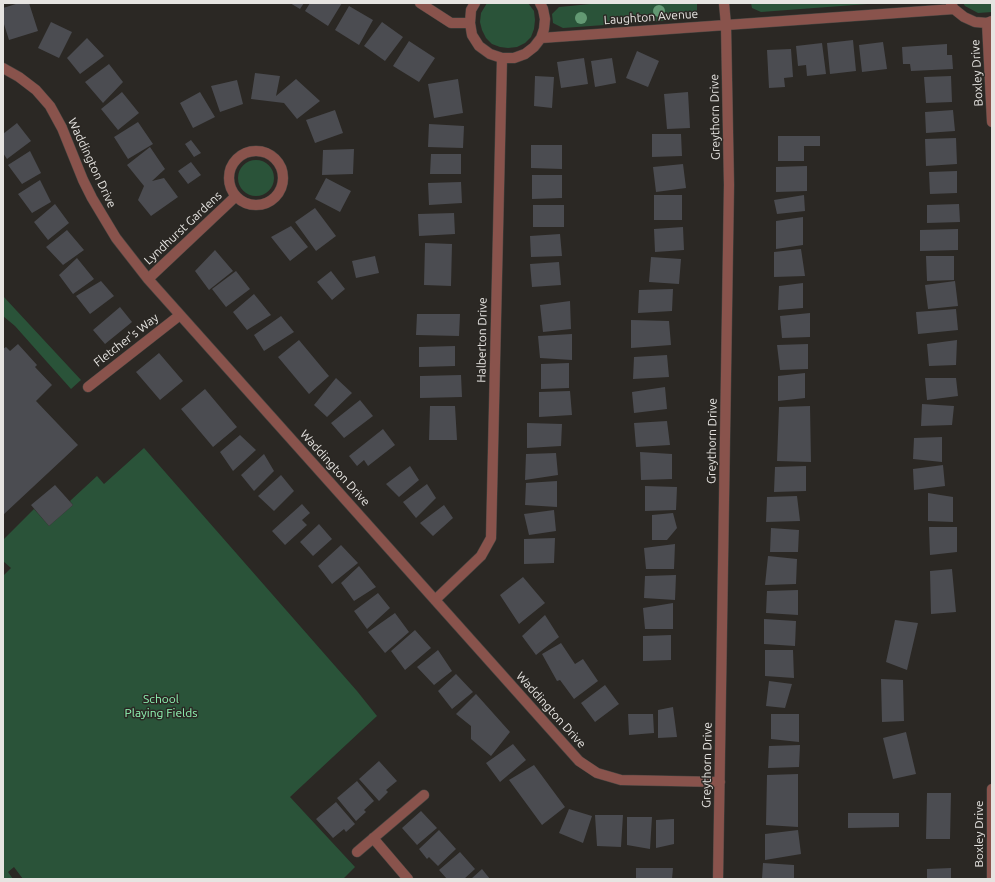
<!DOCTYPE html>
<html>
<head>
<meta charset="utf-8">
<style>
	body { margin:0 }
	#map { position:relative; width:995px; height:882px; overflow:hidden; background:#2b2824; font-family:Ubuntu,sans-serif }
	canvas { display:block }
	.frame { position:absolute; inset:0; border:4px solid #e6e4e1; pointer-events:none }
</style>
</head>
<body>
<div id="map">
<canvas width="995" height="882"></canvas>
<div class="frame"></div>
</div>
<script>
const context = document.querySelector('canvas').getContext('2d');
context.lineJoin = 'round';
function paint(path, color) { context.fillStyle = color; context.fill(path, 'evenodd'); }
const poly = rows => new Path2D(rows.map(r => 'M' + r).join(''));
function strokePath(path, color, width, dash) { context.strokeStyle = color; context.lineWidth = width; context.lineCap = dash ? 'butt' : 'round'; context.setLineDash(dash || []); context.stroke(path); }
function label(font, color, halo, rows, align = 'center') {
  context.font = font + ' Ubuntu,sans-serif'; context.lineWidth = 3; context.setLineDash([]); context.textBaseline = 'middle'; context.strokeStyle = halo; context.fillStyle = color; for (const [text, x, y, turn = 0] of rows) {
    context.save(); context.translate(x, y); context.rotate((+turn || 0) * Math.PI / 180); context.textAlign = isNaN(turn) ? turn : align; if (halo) context.strokeText(text, 0, 0); context.fillText(text, 0, 0); context.restore();
  }
}
paint(poly([
	[487,3,528,3,534,11,535,20,534,29,531,37,525,43,517,47,508,48,500,47,492,44,486,38,482,30,480,22,481,13],
	[601,3,697,3,697,12,688,19,563,28,553,23,552,14,559,7],
	[751,3,881,3,761,12,752,8],
	[963,3,992,3,992,12,978,13,965,6],
	'238 178a18 18 0 1 1 36 0a18 18 0 1 1-36 0Z',
	[3,296,81,380,71,389,15,326,3,316],
	[144,448,357,691,377,716,290,797,355,867,343,879,23,879,14,867,8,872,13,879,3,879,3,576,11,568,3,561,3,540,34,509,49,526,73,505,70,501,97,476,104,484]
]), '#2a5339');
paint(poly([
	[19,3,29,3,38,31,9,40,3,21,3,8],
	[290,3,304,3,300,9],
	[310,3,342,3,328,26,305,11],
	[349,6,373,20,359,45,335,30],
	[51,22,72,32,59,58,38,48],
	[382,22,403,37,385,61,364,46],
	[87,38,104,56,80,74,67,58],
	[853,40,856,71,830,74,827,43],
	[409,41,435,58,419,82,393,66],
	[883,42,887,69,862,72,859,45],
	[822,43,826,74,807,76,806,65,798,66,796,46],
	[947,44,947,55,952,55,953,69,911,71,910,64,903,64,902,47],
	[791,49,793,77,784,78,785,87,769,88,767,50],
	[637,51,659,61,648,87,626,78],
	[584,58,588,84,561,88,557,62],
	[612,58,616,83,595,87,591,61],
	[109,64,123,82,103,103,85,82],
	[255,73,280,76,276,96,296,79,320,101,297,119,284,103,251,99],
	[535,76,554,77,552,108,534,106],
	[951,76,952,102,926,103,924,77],
	[458,79,463,113,434,118,428,84],
	[237,80,243,104,220,112,211,86],
	[122,92,139,113,118,130,101,109],
	[200,92,215,117,193,128,180,103],
	[688,92,690,128,667,129,664,94],
	[335,110,343,133,315,143,306,120],
	[953,110,955,131,926,133,925,112],
	[138,122,153,144,128,159,114,137],
	[17,123,31,141,7,159,3,153,3,134],
	[429,124,464,126,463,148,428,147],
	[652,134,681,134,682,156,652,157],
	[778,136,820,136,820,146,804,146,804,161,778,161],
	[956,138,957,164,926,166,925,139],
	[191,140,201,153,194,157,185,144],
	[531,145,562,145,562,169,531,168],
	[150,147,165,169,152,181,164,178,178,197,151,216,138,200,144,186,127,165],
	[354,149,353,174,322,175,323,150],
	[30,151,41,173,22,184,8,165],
	[431,154,461,154,461,174,430,174],
	[191,162,201,175,188,184,178,171],
	[683,164,686,188,656,192,653,167],
	[807,166,807,191,776,192,776,167],
	[957,171,957,193,930,194,929,172],
	[532,175,562,175,562,198,532,199],
	[326,178,351,191,340,212,315,199],
	[40,180,51,202,32,213,18,194],
	[461,182,462,203,429,205,428,183],
	[654,195,682,195,682,220,654,220],
	[804,195,805,211,777,214,774,200],
	[55,204,69,223,48,240,34,222],
	[959,204,960,222,927,223,927,205],
	[533,205,564,205,564,227,533,227],
	[315,208,336,236,316,251,295,222],
	[454,213,455,234,419,236,418,214],
	[803,217,803,245,776,249,776,221],
	[291,226,308,247,290,261,271,237],
	[683,227,684,250,655,252,654,229],
	[958,229,958,250,920,251,920,230],
	[67,230,84,250,63,265,46,247],
	[560,234,562,256,531,257,530,236],
	[425,243,452,244,451,286,424,285],
	[801,249,805,276,774,277,774,252],
	[215,250,233,271,209,290,195,271],
	[375,256,379,273,356,278,352,261],
	[926,256,954,256,954,280,927,281],
	[651,257,681,259,679,284,649,282],
	[77,258,94,279,73,294,59,275],
	[559,262,561,285,532,287,530,264],
	[236,271,250,289,226,307,212,289],
	[331,271,345,289,332,300,317,282],
	[101,281,114,296,90,314,76,296],
	[955,281,958,306,928,309,925,285],
	[803,283,803,308,778,310,779,286],
	[673,289,672,311,638,313,639,290],
	[254,294,271,315,247,330,233,312],
	[570,301,571,329,543,332,540,305],
	[120,307,132,322,105,344,93,330],
	[956,309,958,330,918,334,916,312],
	[810,313,810,337,782,338,780,316],
	[417,314,460,314,459,336,416,335],
	[281,316,294,332,264,351,254,335],
	[631,320,669,321,671,345,631,348],
	[572,334,572,360,540,358,538,336],
	[299,340,329,376,309,394,278,357],
	[957,340,956,365,929,366,927,344],
	[18,344,37,365,35,367,52,385,36,401,78,445,3,515,3,349,6,347,10,351],
	[808,344,808,369,780,370,777,345],
	[455,346,455,366,419,367,419,347],
	[159,353,183,381,160,400,136,372],
	[667,355,669,377,633,379,634,357],
	[569,363,569,388,541,389,541,364],
	[805,373,805,398,778,401,778,376],
	[461,375,462,397,420,398,420,376],
	[336,378,352,393,327,417,314,405],
	[925,378,956,378,958,396,927,400],
	[665,387,667,409,634,413,632,392],
	[205,389,237,427,213,447,181,409],
	[570,391,572,415,539,417,539,392],
	[360,400,373,416,344,438,331,423],
	[922,404,954,406,952,425,921,426],
	[430,406,455,406,457,440,429,440],
	[810,406,811,462,777,461,779,407],
	[667,421,670,445,636,447,634,423],
	[527,423,562,424,561,446,527,448],
	[383,429,395,445,368,466,364,460,357,466,349,456],
	[240,435,256,450,233,471,220,452],
	[942,437,942,462,913,459,914,438],
	[640,452,672,454,672,479,641,480],
	[556,453,558,475,525,480,526,454],
	[264,454,274,471,254,491,241,475],
	[943,465,945,486,914,490,913,469],
	[410,466,419,480,399,497,386,484],
	[806,466,806,491,774,492,775,467],
	[281,475,294,491,274,511,258,496],
	[557,481,557,507,525,505,526,483],
	[427,484,436,498,416,518,403,502],
	[55,485,73,505,49,526,31,505],
	[645,486,677,487,676,510,645,511],
	[928,493,953,497,953,522,928,521],
	[797,496,800,521,766,522,767,497],
	[302,504,310,513,302,520,307,525,285,545,272,531],
	[444,505,453,518,433,536,420,523],
	[554,510,556,531,529,535,524,514],
	[673,513,677,528,667,540,652,540,652,515],
	[319,524,332,539,313,556,300,542],
	[929,527,957,527,957,552,930,555],
	[771,528,799,530,798,552,770,552],
	[555,538,554,563,524,564,524,539],
	[675,544,674,569,646,569,644,548],
	[341,545,358,563,332,584,318,566],
	[768,556,797,559,796,584,765,585],
	[359,566,376,587,354,601,341,583],
	[952,569,956,612,931,614,930,571],
	[676,575,675,600,644,598,645,576],
	[523,577,545,603,519,624,500,595],
	[798,590,798,615,766,613,767,591],
	[378,593,390,608,367,629,354,611],
	[673,603,673,629,645,629,643,608],
	[395,613,409,632,385,653,368,632],
	[545,615,559,637,536,655,522,636],
	[764,619,796,621,795,646,764,644],
	[895,620,918,623,907,670,886,662],
	[415,630,431,648,405,670,391,651],
	[671,635,671,660,643,661,643,636],
	[561,643,575,664,583,659,598,681,574,699,560,680,557,681,542,654],
	[438,650,452,671,434,685,417,667],
	[765,650,793,650,794,678,765,676],
	[456,674,473,692,452,709,438,691],
	[881,679,903,680,904,721,882,722],
	[769,681,792,684,785,708,766,706],
	[605,685,619,704,595,722,581,703],
	[476,694,510,732,491,756,471,739,471,726,456,714],
	[673,707,677,737,658,738,658,710],
	[628,714,653,714,654,733,629,735],
	[771,714,799,714,799,742,771,739],
	[906,732,916,774,893,779,883,738],
	[513,744,526,760,500,782,486,763],
	[800,745,799,767,768,768,769,746],
	[379,761,397,781,386,790,388,792,379,801,359,779],
	[534,765,565,807,542,825,509,780],
	[798,774,798,827,766,825,767,775],
	[357,781,374,801,364,810,366,812,356,821,337,798],
	[927,793,951,793,950,839,926,839],
	[336,802,355,824,346,832,344,829,333,838,316,819],
	[569,809,592,816,583,843,559,833],
	[421,811,437,828,417,845,402,828],
	[848,813,899,813,899,827,848,828],
	[595,815,623,815,621,847,597,846],
	[627,817,652,817,650,849,627,845],
	[674,819,674,844,656,848,656,820],
	[439,830,456,849,438,866,429,857,427,859,419,849],
	[798,830,801,854,765,860,765,834],
	[460,852,475,869,464,879,447,879,439,870],
	[763,863,794,865,794,879,762,879],
	[636,868,673,868,672,879,636,879],
	[951,868,951,879,927,879,927,869],
	[482,869,490,879,471,879]
]), '#4b4c51');
const minor = poly([
	[420,3,451,23,470,23],
	[475,3,471,10,470,23,472,35,479,46,490,54,502,58,514,58,525,54,534,47,541,38,544,29,545,19,543,9,540,3],
	[951,4,954,9,964,17,975,22,987,23,992,21],
	[987,23,992,122],
	[541,38,954,9],
	[3,68,19,77,36,90,50,106,62,128,83,180,92,198,116,238,148,279,579,761,597,773,621,780,720,782],
	'229 178a27 27 0 1 1 54 0a27 27 0 1 1-54 0Z',
	[148,279,236,196],
	[88,387,180,315],
	[435,600,481,556,491,538,502,58],
	[373,838,408,879],
	[357,852,424,795],
	[718,879,729,185,726,25,724,3],
	[992,879,992,789]
]);
strokePath(minor, '#494642', 11);
strokePath(minor, '#89534c', 10);
context.fillStyle = '#639973';
for (const [x, y] of [
	[659,11],
	[581,18]
]) { context.beginPath(); context.arc(x, y, 6, 0, 2 * Math.PI); context.fill(); }
label('12px', '#e6e4e1', '#2b2824', [
	["Laughton Avenue",651,17,-4],
	["Boxley Drive",977,73,-93],
	["Greythorn Drive",715,117,-91],
	["Waddington Drive",92,163,65],
	["Lyndhurst Gardens",183,228,-43],
	["Fletcher's Way",126,340,-38],
	["Halberton Drive",482,340,-89],
	["Greythorn Drive",712,441,-89],
	["Waddington Drive",335,468,48],
	["Waddington Drive",551,710,48],
	["Greythorn Drive",707,765,-89],
	["Boxley Drive",979,834,-90]
]);
label('12px', '#90f6b4', '#2b2824', [
	["School",161,699],
	["Playing Fields",161,713]
]);
</script>
</body>
</html>
